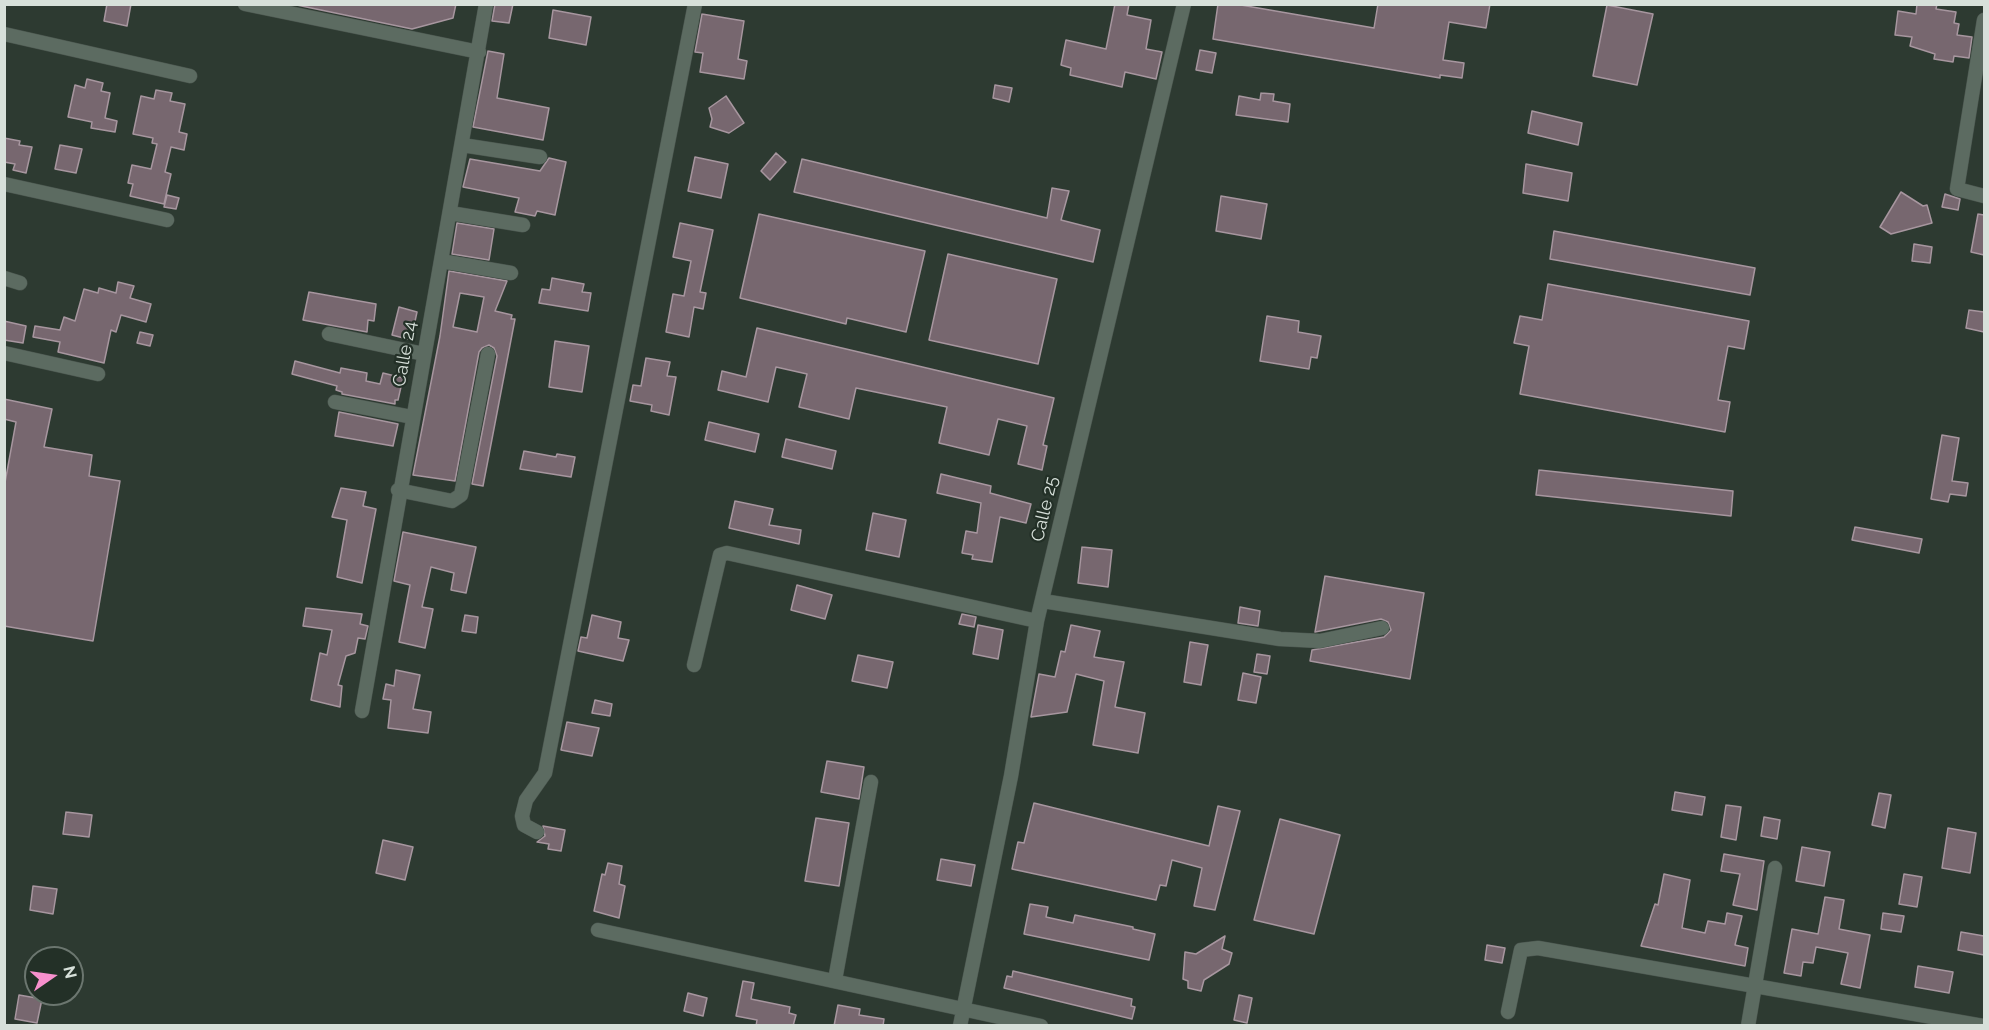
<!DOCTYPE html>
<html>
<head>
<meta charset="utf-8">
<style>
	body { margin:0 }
	#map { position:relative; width:1989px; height:1030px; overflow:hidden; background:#2d3a31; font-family:Raleway,sans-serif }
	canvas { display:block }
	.frame { position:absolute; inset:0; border:6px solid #d7e0da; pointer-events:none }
	.north { position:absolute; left:24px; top:946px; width:60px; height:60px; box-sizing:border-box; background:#233027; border:2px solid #6b766f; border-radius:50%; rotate:77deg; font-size:16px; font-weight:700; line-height:24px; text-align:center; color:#d7e0da }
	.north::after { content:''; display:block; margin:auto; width:21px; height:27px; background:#f790cd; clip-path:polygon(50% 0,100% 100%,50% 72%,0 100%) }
</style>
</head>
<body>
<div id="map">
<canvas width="1989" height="1030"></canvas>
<div class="frame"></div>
<div class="north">N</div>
</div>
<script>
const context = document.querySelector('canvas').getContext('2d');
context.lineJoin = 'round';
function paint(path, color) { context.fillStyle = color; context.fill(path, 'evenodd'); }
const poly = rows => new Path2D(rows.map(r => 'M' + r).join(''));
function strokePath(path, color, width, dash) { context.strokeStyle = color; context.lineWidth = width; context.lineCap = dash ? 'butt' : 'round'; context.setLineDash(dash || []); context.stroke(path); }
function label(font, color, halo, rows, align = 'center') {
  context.font = font + ' Raleway,sans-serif'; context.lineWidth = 4.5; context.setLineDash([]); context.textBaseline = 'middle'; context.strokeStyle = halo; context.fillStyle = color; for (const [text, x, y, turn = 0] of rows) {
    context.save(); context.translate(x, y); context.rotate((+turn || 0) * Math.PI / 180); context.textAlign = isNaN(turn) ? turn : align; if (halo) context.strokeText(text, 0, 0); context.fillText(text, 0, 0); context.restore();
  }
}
const building = poly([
	[107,4,131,4,127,26,104,21,107,4],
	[292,4,456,4,453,18,412,29,292,4],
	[495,4,513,4,509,23,492,21,495,4],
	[1115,4,1129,4,1127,15,1151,20,1146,49,1162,52,1156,79,1125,72,1122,87,1070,75,1071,68,1061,65,1066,40,1106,49,1115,4],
	[1218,4,1235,4,1374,28,1378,4,1490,4,1486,28,1449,22,1443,60,1464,63,1462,78,1440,75,1440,78,1213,39,1218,4],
	[1917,4,1937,4,1936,9,1956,12,1954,23,1959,24,1957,35,1972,37,1969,58,1954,56,1953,62,1934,59,1935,54,1910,46,1912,37,1895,35,1898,11,1916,14,1917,4],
	[1607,5,1653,14,1637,85,1593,76,1607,5],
	[553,10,591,17,586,45,549,38,553,10],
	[702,14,744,21,738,59,747,61,744,79,700,72,703,53,695,52,702,14],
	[1200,50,1216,53,1212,73,1196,70,1200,50],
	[488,51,504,54,497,98,549,108,543,140,473,127,488,51],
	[87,79,103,83,101,91,110,93,105,118,117,121,115,132,91,128,92,122,68,117,75,85,85,88,87,79],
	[995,85,1012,88,1009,102,993,98,995,85],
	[156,90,172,93,170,101,185,104,179,132,187,134,184,150,171,147,165,172,171,174,164,204,130,196,133,184,128,183,132,165,151,169,157,144,152,143,153,138,133,134,141,96,154,99,156,90],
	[1261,93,1274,94,1273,101,1290,104,1288,122,1236,115,1239,96,1260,100,1261,93],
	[726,96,744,123,729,133,710,127,712,119,709,108,726,96],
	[1532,111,1582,123,1578,145,1528,133,1532,111],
	[4,138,20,141,19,145,32,147,26,173,13,170,15,164,4,162,4,138],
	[60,145,82,149,76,173,55,169,60,145],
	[776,153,786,162,770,180,761,171,776,153],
	[695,157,728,164,721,198,688,191,695,157],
	[549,158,566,162,555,215,537,211,535,216,515,212,519,198,463,187,470,159,540,171,549,158],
	[802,159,1047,218,1052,188,1069,191,1061,220,1100,230,1093,262,794,192,802,159],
	[1526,164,1572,173,1568,201,1523,193,1526,164],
	[1901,192,1923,206,1927,205,1932,223,1891,234,1880,227,1901,192],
	[1945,194,1960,199,1958,210,1942,207,1945,194],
	[167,195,179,198,176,209,164,207,167,195],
	[1221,196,1267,204,1261,239,1216,231,1221,196],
	[759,214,925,251,906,332,847,318,846,324,740,298,759,214],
	[1978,214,1984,215,1984,255,1971,252,1978,214],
	[457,223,494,229,489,260,452,254,457,223],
	[680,223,713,230,700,292,706,293,703,309,694,307,689,337,666,332,673,294,684,296,691,261,673,257,680,223],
	[1554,231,1755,268,1750,295,1550,259,1554,231],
	[1914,244,1932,247,1930,263,1912,261,1914,244],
	[948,254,1057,279,1038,364,929,340,948,254],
	[449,271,507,281,495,311,512,315,511,319,515,319,483,486,472,484,497,356,494,348,489,345,482,348,479,352,455,481,413,475,440,336,449,271],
	[460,293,484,297,477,332,453,327,460,293],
	[552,278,584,284,582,292,591,293,588,311,539,303,542,289,550,290,552,278],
	[118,282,134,286,130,298,151,304,146,322,121,315,116,332,111,330,104,363,58,352,60,342,33,337,35,326,60,330,64,317,75,321,84,289,98,293,99,288,116,293,118,282],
	[1548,284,1749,321,1744,349,1728,346,1718,400,1730,402,1725,432,1520,394,1529,346,1514,343,1520,316,1542,320,1548,284],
	[309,292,376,304,374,321,368,320,367,332,303,320,309,292],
	[399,307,417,312,411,340,392,335,399,307],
	[1969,310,1984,312,1984,332,1966,328,1969,310],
	[1267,316,1299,321,1298,332,1321,336,1317,358,1311,357,1309,369,1260,361,1267,316],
	[4,321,26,326,23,343,4,340,4,321],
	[757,328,1054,398,1043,445,1047,446,1042,470,1018,464,1027,426,998,419,989,455,939,443,947,407,856,388,849,419,799,407,807,374,776,367,768,402,718,390,722,371,746,377,757,328],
	[140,332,153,335,150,346,137,343,140,332],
	[555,341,589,346,582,392,549,387,555,341],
	[646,358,670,362,667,376,676,377,669,415,651,411,652,405,630,401,633,385,641,386,646,358],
	[295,361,340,373,341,368,367,373,366,381,380,384,383,373,403,378,398,400,395,400,395,404,342,394,342,392,336,390,337,386,292,374,295,361],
	[4,399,52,409,44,447,92,455,89,476,120,481,93,641,4,626,4,488,16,422,4,419,4,399],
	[339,412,398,424,393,446,335,436,339,412],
	[709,422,759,434,755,452,705,440,709,422],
	[1942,435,1959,438,1952,481,1968,483,1966,496,1950,494,1948,502,1931,499,1942,435],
	[786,439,836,451,832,469,782,457,786,439],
	[524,451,556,457,557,454,575,457,571,477,520,469,524,451],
	[1539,470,1733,491,1731,516,1536,495,1539,470],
	[941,474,991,486,990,493,1031,504,1026,523,1000,517,992,562,972,559,973,555,962,553,966,531,977,533,981,503,937,493,941,474],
	[341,488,366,492,363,506,376,509,362,583,337,577,347,520,332,517,341,488],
	[735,501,773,509,769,525,801,530,799,544,729,528,735,501],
	[873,513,906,520,899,557,866,550,873,513],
	[1855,527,1922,539,1919,553,1852,540,1855,527],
	[403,532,476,547,466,593,451,590,454,573,431,567,422,607,433,609,425,648,399,642,410,585,394,581,403,532],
	[1082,547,1112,550,1108,587,1078,583,1082,547],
	[1325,576,1424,593,1410,679,1310,661,1312,650,1384,637,1391,630,1388,622,1381,619,1315,632,1325,576],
	[797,585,832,595,825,619,791,610,797,585],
	[1240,607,1260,611,1258,626,1238,623,1240,607],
	[306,608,362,614,360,624,368,626,365,639,358,638,355,653,346,656,338,685,342,686,340,707,311,700,320,653,327,655,332,630,303,626,306,608],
	[962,614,976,617,974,627,959,624,962,614],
	[465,615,478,617,476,633,462,631,465,615],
	[592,615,621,622,618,638,629,640,623,661,578,651,581,637,587,638,592,615],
	[978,625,1003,630,998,659,973,654,978,625],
	[1071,625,1100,631,1094,657,1124,662,1115,707,1145,713,1138,753,1093,745,1104,681,1076,674,1067,712,1031,717,1039,674,1055,677,1061,651,1065,652,1071,625],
	[1190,642,1208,645,1201,685,1184,682,1190,642],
	[1257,654,1270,656,1267,674,1254,672,1257,654],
	[858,655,893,662,887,688,852,681,858,655],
	[396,670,420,675,413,709,431,712,428,733,388,728,391,700,383,699,386,684,394,686,396,670],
	[1243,673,1261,677,1256,703,1238,700,1243,673],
	[595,700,612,704,610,716,592,713,595,700],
	[567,722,599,728,592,756,561,750,567,722],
	[827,761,864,767,859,799,821,792,827,761],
	[1675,792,1705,797,1702,815,1672,810,1675,792],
	[1879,793,1891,795,1885,828,1872,825,1879,793],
	[1034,803,1209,846,1218,806,1240,811,1215,910,1194,906,1202,868,1172,860,1166,886,1160,885,1156,900,1012,869,1018,842,1024,843,1034,803],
	[1726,805,1741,807,1736,840,1721,837,1726,805],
	[66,812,92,815,89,837,63,834,66,812],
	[1764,817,1780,820,1777,839,1761,836,1764,817],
	[816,818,849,823,839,886,805,881,816,818],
	[1280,819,1340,835,1314,934,1254,920,1280,819],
	[543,826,565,830,561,851,548,849,549,844,537,842,545,836,543,826],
	[1948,828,1976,833,1970,873,1942,868,1948,828],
	[383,840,413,847,405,880,376,873,383,840],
	[1802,847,1830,852,1824,886,1796,881,1802,847],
	[1724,854,1764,861,1757,910,1733,905,1740,874,1721,871,1724,854],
	[941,859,975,865,971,886,937,880,941,859],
	[608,863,622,866,619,884,625,886,619,918,594,911,602,874,605,875,608,863],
	[1664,874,1690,880,1682,928,1705,933,1708,921,1725,924,1727,913,1742,916,1735,945,1748,948,1745,966,1641,946,1655,904,1658,905,1664,874],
	[1904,874,1922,877,1917,907,1899,904,1904,874],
	[33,886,57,889,53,914,30,910,33,886],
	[1825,897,1844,900,1839,929,1870,935,1860,988,1841,984,1848,953,1816,947,1813,963,1803,962,1801,976,1784,973,1792,929,1818,934,1825,897],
	[1030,904,1048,907,1046,917,1073,923,1075,915,1133,927,1133,929,1155,934,1149,960,1024,934,1030,904],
	[1883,913,1904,916,1901,932,1881,929,1883,913],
	[1961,932,1984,936,1984,955,1958,950,1961,932],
	[1225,936,1222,949,1232,953,1229,964,1204,980,1201,991,1188,988,1188,981,1183,979,1185,952,1196,954,1225,936],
	[1487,945,1505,948,1502,963,1485,960,1487,945],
	[1918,966,1953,972,1949,993,1915,987,1918,966],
	[1013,971,1132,999,1131,1006,1135,1007,1132,1019,1004,988,1007,976,1012,977,1013,971],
	[743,981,754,983,751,999,790,1007,789,1013,796,1015,793,1026,756,1026,757,1020,736,1016,743,981],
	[688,993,707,998,703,1016,684,1011,688,993],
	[19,995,42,999,37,1023,15,1019,19,995],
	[1239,995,1252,998,1247,1023,1234,1020,1239,995],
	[838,1005,860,1009,859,1015,884,1019,883,1026,834,1026,838,1005]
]);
paint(building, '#77676f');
strokePath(building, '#a7969f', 1.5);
const minor = poly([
	[245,4,479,52],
	[1984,20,1957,189,1984,196],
	[4,34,190,76],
	[462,145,540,157],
	[4,184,167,220],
	[450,213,523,225],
	[441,261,511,273],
	[4,278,20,283],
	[329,334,424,354],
	[4,353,98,374],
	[335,402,412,417],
	[398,490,452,501,461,495,488,354],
	[1043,601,1280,639,1320,641,1382,628],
	[694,665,720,555,727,553,1037,621],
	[362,711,486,4],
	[537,832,524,825,522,816,526,800,545,773,695,4],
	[598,930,1041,1026],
	[835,980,871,782],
	[1508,1012,1521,950,1538,948,1983,1026],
	[960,1026,1011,776,1037,621,1184,4],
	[1748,1026,1775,868]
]);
strokePath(minor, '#4b564f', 15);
strokePath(minor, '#5c6b61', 14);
label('18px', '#d7e0da', '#233027', [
	["Calle 24",405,354,-80],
	["Calle 25",1045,509,-77]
]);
</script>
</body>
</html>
